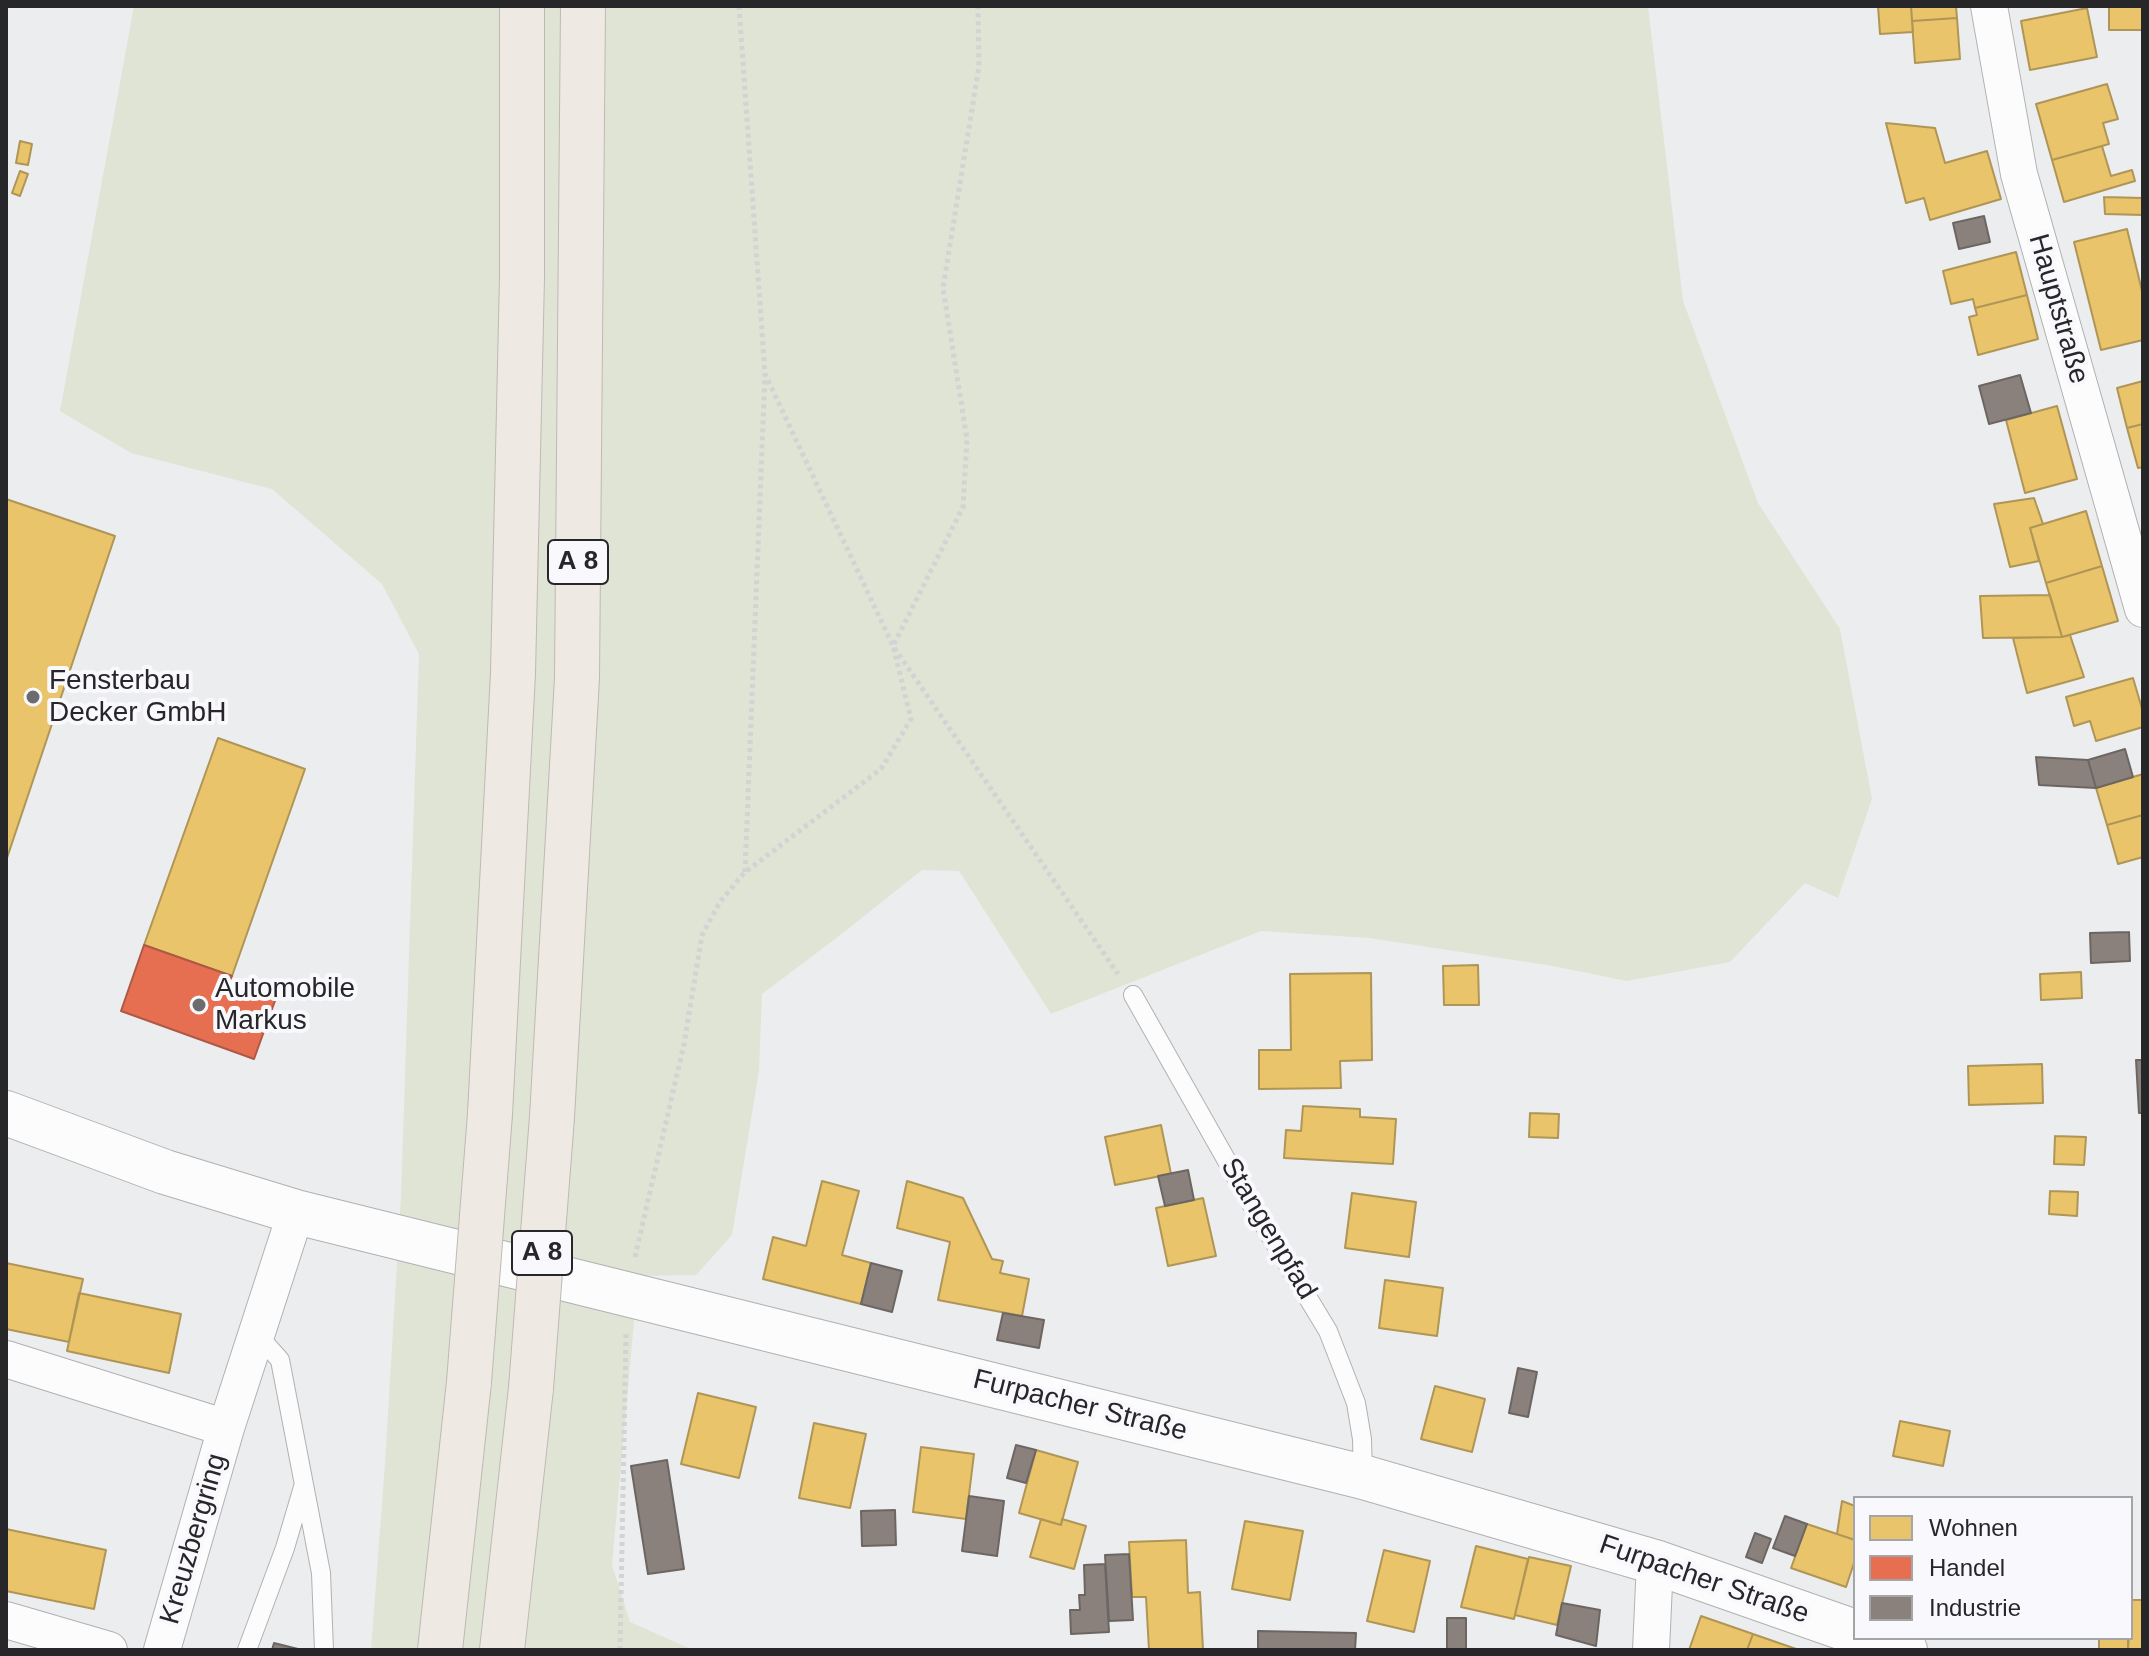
<!DOCTYPE html>
<html>
<head>
<meta charset="utf-8">
<style>
	body { margin:0 }
	#map { position:relative; width:2149px; height:1656px; overflow:hidden; background:#ecedef; font-family:Helvetica,sans-serif }
	canvas { display:block }
	.frame { position:absolute; inset:0; border:8px solid #272729; pointer-events:none }
	.legend { position:absolute; left:1853px; top:1496px; width:280px; height:144px; box-sizing:border-box; background:#f9f9fd; border:2px solid #a5a5a8; margin:0; padding:10px 14px; list-style:none; font-size:24px; color:#272729 }
	.legend li { display:flex; align-items:center; gap:16px; height:40px }
	.legend b { width:40px; border:2px solid #a5a5a8 }
</style>
</head>
<body>
<div id="map">
<canvas width="2149" height="1656"></canvas>
<div class="frame"></div>
<ul class="legend">
<li><b style="height:22px;background:#e9c46a"></b>Wohnen</li>
<li><b style="height:22px;background:#e76f51"></b>Handel</li>
<li><b style="height:22px;background:#8a817c"></b>Industrie</li>
</ul>
</div>
<script>
const context = document.querySelector('canvas').getContext('2d');
context.lineJoin = 'round';
function paint(path, color) { context.fillStyle = color; context.fill(path, 'evenodd'); }
const poly = rows => new Path2D(rows.map(r => 'M' + r).join(''));
function strokePath(path, color, width, dash) { context.strokeStyle = color; context.lineWidth = width; context.lineCap = dash ? 'butt' : 'round'; context.setLineDash(dash || []); context.stroke(path); }
function label(font, color, halo, rows, align = 'center') {
  context.font = font + ' Helvetica,sans-serif'; context.lineWidth = 8; context.setLineDash([]); context.textBaseline = 'middle'; context.strokeStyle = halo; context.fillStyle = color; for (const [text, x, y, turn = 0] of rows) {
    context.save(); context.translate(x, y); context.rotate((+turn || 0) * Math.PI / 180); context.textAlign = isNaN(turn) ? turn : align; if (halo) context.strokeText(text, 0, 0); context.fillText(text, 0, 0); context.restore();
  }
}
paint(poly([
	[134,6,1648,6,1683,301,1758,503,1840,629,1872,799,1838,898,1805,883,1730,962,1627,981,1553,966,1369,938,1261,931,1051,1014,959,871,922,870,839,936,762,994,759,1071,732,1235,696,1275,638,1276,612,1565,630,1622,693,1650,371,1650,385,1464,401,1196,419,654,382,584,272,489,131,453,60,411]
]), '#dfe4d5');
const homes = poly([
	[1878,6,1911,6,1913,32,1880,34,1878,6],
	[1911,6,1956,6,1957,18,1912,21,1911,6],
	[2109,6,2143,6,2143,30,2109,30,2109,6],
	[2087,8,2097,57,2030,70,2021,21,2087,8],
	[1957,18,1960,59,1915,63,1912,21,1957,18],
	[2107,84,2118,119,2103,123,2109,144,2052,160,2036,104,2107,84],
	[1886,123,1935,128,1945,163,1987,151,2001,199,1930,220,1924,198,1906,203,1886,123],
	[20,141,32,144,28,165,16,163,20,141],
	[2102,146,2111,176,2132,170,2135,181,2064,202,2052,160,2102,146],
	[20,171,28,174,20,196,12,193,20,171],
	[2104,197,2143,198,2143,215,2105,214,2104,197],
	[2127,229,2143,295,2143,340,2101,350,2074,242,2127,229],
	[2016,252,2027,295,1975,308,1973,299,1951,304,1943,271,2016,252],
	[2027,295,2038,339,1978,355,1969,317,1977,315,1975,308,2027,295],
	[2143,381,2143,424,2127,428,2117,388,2143,381],
	[2057,406,2077,479,2025,493,2006,420,2057,406],
	[2143,424,2143,467,2138,468,2127,428,2143,424],
	[2034,498,2043,524,2030,528,2039,561,2010,567,1994,504,2034,498],
	[6,499,115,536,7,858,6,858,6,499],
	[2086,511,2102,566,2046,583,2030,528,2086,511],
	[2102,566,2118,621,2062,637,2046,583,2102,566],
	[2050,595,2062,637,1983,638,1980,596,2050,595],
	[2070,635,2084,677,2027,693,2013,638,2062,637,2070,635],
	[2133,678,2143,712,2143,727,2096,741,2090,721,2074,726,2066,697,2133,678],
	[218,738,305,769,232,976,144,945,218,738],
	[2143,774,2143,815,2107,825,2096,788,2143,774],
	[2143,815,2143,857,2118,864,2107,825,2143,815],
	[1478,965,1479,1005,1444,1005,1443,966,1478,965],
	[2081,972,2082,998,2041,1000,2040,974,2081,972],
	[1371,973,1372,1060,1340,1061,1341,1088,1259,1089,1259,1050,1291,1050,1290,974,1371,973],
	[2042,1064,2043,1103,1969,1105,1968,1066,2042,1064],
	[1303,1106,1360,1109,1360,1117,1396,1119,1393,1164,1284,1158,1286,1130,1301,1131,1303,1106],
	[1530,1113,1559,1114,1558,1138,1529,1137,1530,1113],
	[1161,1125,1171,1174,1115,1185,1105,1137,1161,1125],
	[2055,1136,2086,1137,2084,1165,2054,1164,2055,1136],
	[822,1181,859,1191,842,1255,871,1263,861,1304,763,1279,773,1237,806,1246,822,1181],
	[907,1181,963,1198,992,1259,1003,1261,1000,1273,1029,1279,1022,1316,938,1300,950,1242,897,1228,907,1181],
	[2050,1191,2078,1192,2077,1216,2049,1214,2050,1191],
	[1352,1193,1416,1202,1409,1257,1345,1248,1352,1193],
	[1203,1198,1216,1256,1168,1266,1156,1208,1203,1198],
	[6,1263,83,1279,69,1342,6,1329,6,1263],
	[1385,1280,1443,1288,1437,1336,1379,1328,1385,1280],
	[79,1293,181,1314,169,1373,67,1351,79,1293],
	[1435,1386,1485,1399,1472,1452,1421,1439,1435,1386],
	[698,1393,756,1407,739,1478,681,1464,698,1393],
	[1900,1421,1950,1431,1943,1466,1893,1456,1900,1421],
	[814,1423,866,1434,850,1508,799,1498,814,1423],
	[921,1447,974,1454,966,1519,913,1512,921,1447],
	[1036,1450,1078,1462,1061,1525,1019,1513,1036,1450],
	[1842,1501,1855,1506,1855,1540,1837,1534,1842,1501],
	[1041,1519,1061,1525,1062,1519,1086,1526,1074,1569,1030,1557,1041,1519],
	[1245,1521,1303,1531,1290,1600,1232,1589,1245,1521],
	[1807,1524,1855,1540,1855,1560,1846,1587,1791,1568,1807,1524],
	[6,1529,106,1550,94,1609,6,1591,6,1529],
	[1186,1540,1188,1593,1200,1592,1203,1650,1149,1650,1146,1597,1132,1597,1129,1542,1186,1540],
	[1476,1546,1528,1559,1514,1619,1461,1607,1476,1546],
	[1384,1550,1430,1561,1414,1632,1367,1621,1384,1550],
	[1529,1557,1571,1566,1557,1625,1515,1615,1529,1557],
	[2131,1600,2143,1600,2143,1650,2128,1650,2131,1600],
	[1701,1616,1753,1634,1747,1650,1689,1650,1701,1616],
	[1753,1634,1799,1650,1747,1650,1753,1634],
	[2099,1638,2128,1638,2128,1650,2099,1650,2099,1638]
]);
paint(homes, '#e9c46a');
strokePath(homes, '#af9556', 2);
const shops = poly([
	[144,945,232,976,229,982,276,998,254,1059,121,1011,144,945]
]);
paint(shops, '#e76f51');
strokePath(shops, '#ad5945', 2);
const industry = poly([
	[1984,216,1990,242,1959,249,1953,223,1984,216],
	[2020,375,2031,413,1989,424,1979,386,2020,375],
	[2125,749,2133,777,2096,788,2088,760,2125,749],
	[2036,757,2088,760,2096,788,2039,785,2036,757],
	[2129,932,2130,961,2091,963,2090,933,2129,932],
	[2136,1060,2143,1060,2143,1113,2139,1113,2136,1060],
	[1188,1170,1194,1200,1165,1206,1158,1176,1188,1170],
	[871,1263,902,1271,892,1312,861,1304,871,1263],
	[1003,1313,1044,1320,1039,1348,997,1340,1003,1313],
	[1518,1368,1537,1372,1528,1417,1509,1413,1518,1368],
	[1016,1445,1036,1450,1026,1483,1007,1478,1016,1445],
	[667,1460,684,1569,648,1574,631,1466,667,1460],
	[969,1496,1004,1501,997,1556,962,1551,969,1496],
	[895,1510,896,1545,862,1546,861,1511,895,1510],
	[1785,1516,1807,1524,1795,1556,1773,1548,1785,1516],
	[1755,1533,1771,1539,1762,1563,1746,1557,1755,1533],
	[1129,1554,1133,1620,1109,1621,1105,1555,1129,1554],
	[1105,1564,1109,1632,1071,1634,1070,1610,1080,1610,1079,1595,1085,1595,1084,1565,1105,1564],
	[1562,1603,1600,1610,1596,1646,1556,1635,1562,1603],
	[1447,1618,1466,1618,1466,1650,1447,1650,1447,1618],
	[1258,1631,1356,1633,1355,1650,1258,1650,1258,1631],
	[274,1643,302,1650,272,1650,274,1643]
]);
paint(industry, '#8a817c');
strokePath(industry, '#6c6663', 2);
const lane = poly([
	[1133,995,1253,1207,1328,1331,1356,1403,1362,1439,1363,1477],
	[255,1332,280,1360,321,1573,324,1650],
	[247,1650,285,1548,303,1487]
]);
const street = poly([
	[1989,6,2019,174,2143,609],
	[6,1359,226,1428],
	[6,1620,109,1650],
	[162,1650,226,1428,296,1212],
	[1651,1650,1655,1562]
]);
const secondary = poly([
	[6,1113,165,1172,296,1212,1363,1477,1655,1562,1855,1632],
	[1872,1638,1905,1650]
]);
const highway = poly([
	[490,1114,513,673,522,277,522,6],
	[552,1117,577,678,583,6],
	[440,1650,469,1382],
	[502,1650,531,1388]
]);
strokePath(lane, '#b0b1b2', 20);
strokePath(street, '#b0b1b2', 38);
strokePath(secondary, '#b0b1b2', 46);
strokePath(highway, '#bfb9b4', 46);
strokePath(poly([
	[739,6,765,374,893,646,1118,974],
	[745,872,765,374],
	[635,1257,684,1044,702,935,720,902,744,873,881,769,911,719,893,646,963,507,967,439,943,288,979,66,978,6],
	[620,1650,626,1334]
]), '#d2d3d3', 5, [4, 4]);
strokePath(lane, '#fcfcfd', 18);
strokePath(street, '#fcfcfd', 36);
strokePath(secondary, '#fcfcfd', 44);
strokePath(highway, '#efe9e4', 44);
const highwayBridge = poly([
	[469,1382,490,1114],
	[531,1388,552,1117]
]);
strokePath(highwayBridge, '#bfb9b4', 46, []);
strokePath(highwayBridge, '#efe9e4', 44);
for (const [x, y, r, color] of [
	[33,697,8,"#6c6c6e"],
	[199,1005,8,"#6c6c6e"]
]) { const dot = new Path2D(); dot.arc(x, y, r, 0, 2 * Math.PI); context.fillStyle = color; context.fill(dot); strokePath(dot, '#f9f9fd', 3); }
for (const [x, y, w] of [
	[578,562,60],
	[542,1253,60]
]) { const box = new Path2D(); box.roundRect(x - w / 2, y - 22, w, 44, 6); context.fillStyle = '#f9f9fd'; context.fill(box); strokePath(box, '#272729', 2); }
label('bold 26px', '#272729', null, [
	["A 8",578,562],
	["A 8",542,1253]
]);
label('28px', '#272729', '#f9f9fd', [
	["Hauptstraße",2058,309,74],
	["Stangenpfad",1268,1229,59],
	["Furpacher Straße",1080,1406,14],
	["Kreuzbergring",194,1539,-74],
	["Furpacher Straße",1704,1580,19]
]);
label('28px', '#272729', '#f9f9fd', [
	["Fensterbau",49,681],
	["Decker GmbH",49,713],
	["Automobile",215,989],
	["Markus",215,1021]
], 'left');
</script>
</body>
</html>
